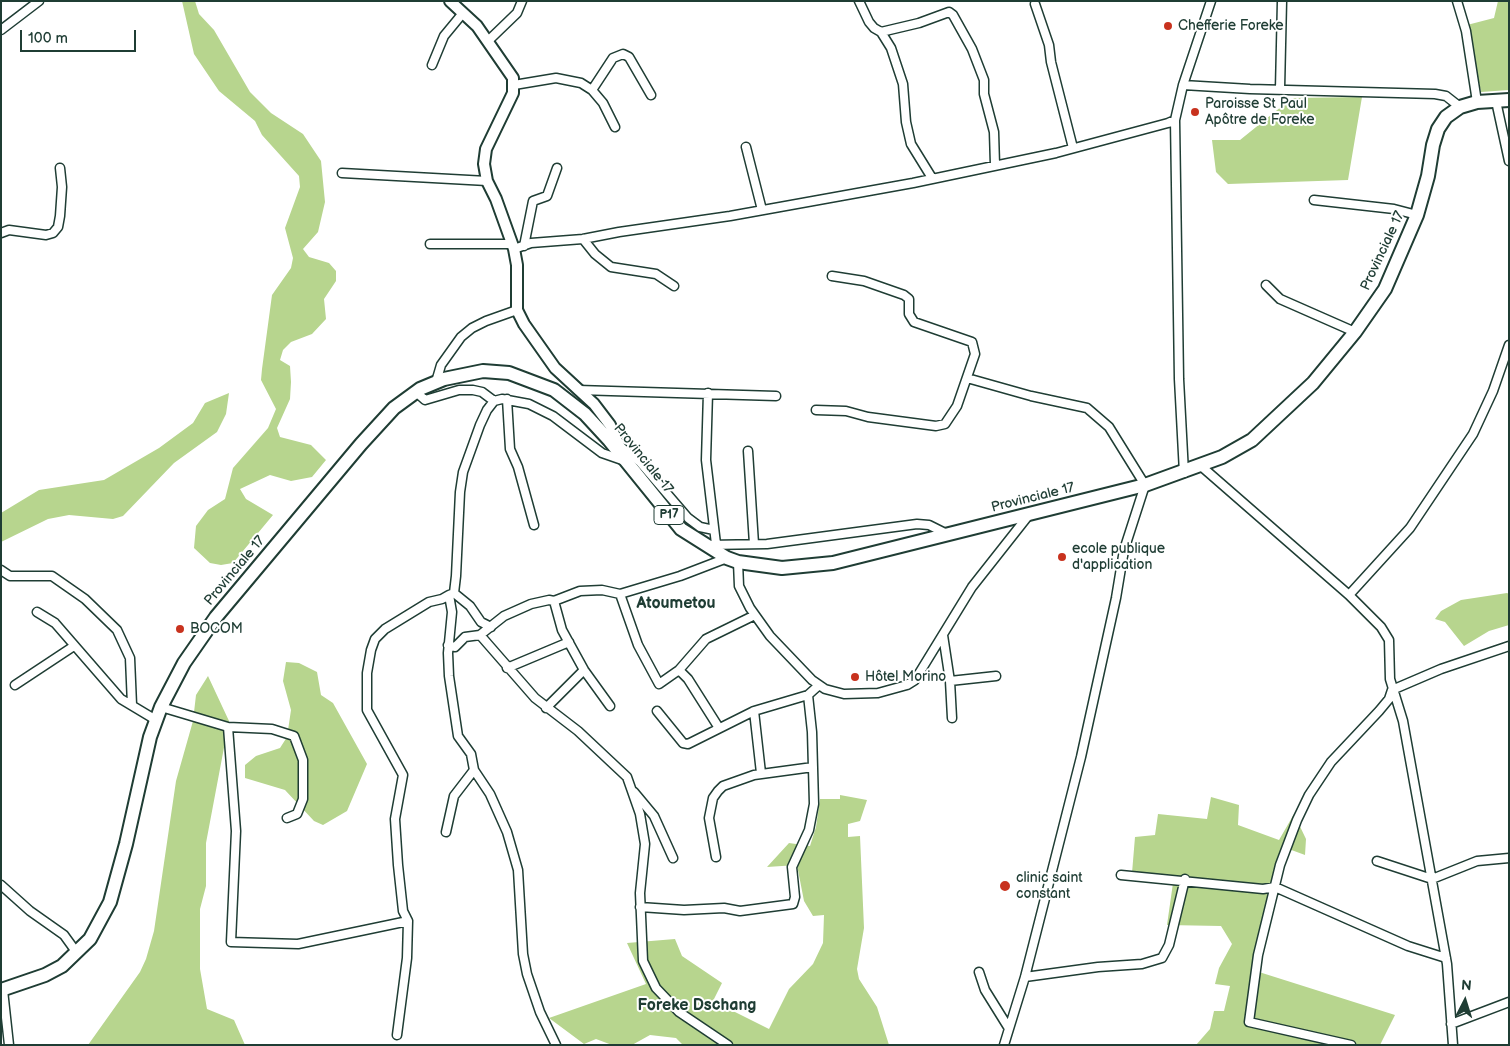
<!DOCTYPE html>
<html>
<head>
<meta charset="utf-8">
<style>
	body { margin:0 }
	#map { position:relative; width:1510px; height:1046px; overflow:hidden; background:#fff; font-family:"Balsamiq Sans",sans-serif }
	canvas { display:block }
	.frame { position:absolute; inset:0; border:2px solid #1f3d34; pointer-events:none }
	.north { position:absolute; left:1440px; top:976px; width:50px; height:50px; -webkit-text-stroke:4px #fff; paint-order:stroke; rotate:5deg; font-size:14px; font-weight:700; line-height:20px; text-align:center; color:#1f3d34 }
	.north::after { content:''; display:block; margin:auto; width:18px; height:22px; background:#1f3d34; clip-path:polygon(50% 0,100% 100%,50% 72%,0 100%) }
	.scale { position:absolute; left:20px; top:30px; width:116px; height:22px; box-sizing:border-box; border:2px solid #1f3d34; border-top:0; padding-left:6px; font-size:15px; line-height:18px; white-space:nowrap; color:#1f3d34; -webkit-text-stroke:4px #fff; paint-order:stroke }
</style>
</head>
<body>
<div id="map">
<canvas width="1510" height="1046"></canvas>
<div class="frame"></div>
<div class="north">N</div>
<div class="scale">100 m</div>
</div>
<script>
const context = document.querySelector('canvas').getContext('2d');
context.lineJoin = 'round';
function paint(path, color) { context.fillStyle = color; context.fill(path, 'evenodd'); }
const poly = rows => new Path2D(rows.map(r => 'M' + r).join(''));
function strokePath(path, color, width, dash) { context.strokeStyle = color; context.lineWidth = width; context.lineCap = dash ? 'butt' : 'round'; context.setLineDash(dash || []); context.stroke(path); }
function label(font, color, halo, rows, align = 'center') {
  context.font = font + ' "Balsamiq Sans",sans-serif'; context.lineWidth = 4; context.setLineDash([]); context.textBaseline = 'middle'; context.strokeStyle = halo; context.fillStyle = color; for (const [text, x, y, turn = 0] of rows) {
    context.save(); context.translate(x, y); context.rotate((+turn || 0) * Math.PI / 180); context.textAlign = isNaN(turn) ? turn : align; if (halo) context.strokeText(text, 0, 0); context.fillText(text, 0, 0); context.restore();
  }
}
paint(poly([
	[182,1,195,1,199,14,214,30,250,92,271,113,303,134,321,161,325,202,318,232,303,249,309,257,329,263,336,271,336,281,324,299,326,319,312,334,291,342,283,350,280,360,290,366,291,382,290,399,277,428,280,437,311,445,326,460,312,477,291,481,270,475,240,489,246,499,273,515,233,563,221,565,210,563,194,548,196,526,208,510,225,499,233,468,268,428,276,409,261,380,262,369,272,295,291,268,293,258,285,228,300,187,299,176,262,135,255,121,219,91,194,54],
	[1498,1,1509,1,1509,90,1481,92,1467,25,1494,18],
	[1362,97,1348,180,1228,184,1216,172,1212,140,1240,140,1292,98],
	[229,393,226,414,217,432,174,463,123,516,113,519,69,515,48,519,1,542,1,513,39,490,104,480,159,448,193,423,205,403],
	[1507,593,1509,594,1509,625,1489,631,1464,646,1445,622,1435,619,1441,611,1461,600],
	[286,662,299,663,317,672,321,695,333,703,367,764,347,811,323,825,314,821,285,790,245,778,245,765,256,756,280,748,287,737,291,710,283,681],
	[208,676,229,721,206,843,206,886,200,909,200,969,207,1009,234,1020,245,1045,88,1045,140,972,146,959,154,931,176,781,193,721,196,695],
	[840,795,867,800,860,821,848,824,848,837,860,836,864,928,857,969,859,979,877,1007,889,1045,683,1045,676,1038,650,1035,632,1045,612,1045,596,1039,584,1044,549,1018,646,984,627,943,675,939,682,956,722,983,713,1001,769,1029,789,989,813,964,823,943,824,915,813,916,804,901,797,865,767,867,789,843,810,846,816,827,820,799,840,799],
	[1211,797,1239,805,1238,825,1279,840,1294,814,1306,839,1305,855,1286,848,1259,972,1395,1015,1380,1045,1196,1045,1210,1029,1214,1011,1224,1011,1230,986,1215,984,1219,968,1232,944,1221,926,1167,925,1174,876,1132,873,1135,837,1155,835,1158,814,1207,819]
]), '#b7d58e');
const minor = poly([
	[859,1,869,22,874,28,881,32,891,48,903,84,906,122,911,144,932,178],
	[1457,1,1466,31,1477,102],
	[1035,4,1049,45,1051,62,1073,148],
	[1,30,39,1],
	[881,32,919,23,949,12,953,15,972,49,984,80,984,94,994,132,995,165],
	[488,41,517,13,522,1],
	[432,65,444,36,463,13],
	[514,85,556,78,581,83,592,90,603,103,615,127],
	[1183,85,1250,89,1435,94,1446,96,1460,107],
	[1280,89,1282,1],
	[592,90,613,58,623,54,629,57,651,95],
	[1496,101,1509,161],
	[1175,120,1179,379,1184,473],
	[746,147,762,210],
	[342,173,487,181],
	[1314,200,1394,209,1417,215],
	[1,233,9,230,46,235,53,233,58,227,60,216,62,187,60,168],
	[583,239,595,254,611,267,656,274,674,286],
	[430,244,511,244],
	[524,246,533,201,547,196,557,168],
	[514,249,531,243,583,239,619,232,730,216,913,183,1056,153,1168,123,1175,120,1183,85,1211,1],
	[1266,285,1280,299,1355,332],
	[967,378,1031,396,1087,408,1109,427,1145,485,1124,550,1116,598,1081,757,1025,977,1004,1045],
	[436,382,441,365,461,337,472,328,486,321,517,310],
	[578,390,776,396],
	[416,392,425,400,459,390,473,390,482,392,494,401],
	[708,393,706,460,716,544],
	[507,399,510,449,518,467,534,525],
	[816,410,846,411,868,417,936,426,945,424,957,406,975,354,972,342,914,322,909,314,909,299,904,295,864,281,832,276],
	[622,448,639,461,688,518,700,527,714,530],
	[748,451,754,544],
	[1201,466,1349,595,1381,627,1389,640,1390,679,1403,721,1447,964,1453,1045],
	[708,545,767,544,917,524,929,525,947,534],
	[738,562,739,586,750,608,770,636,812,680,825,689,844,694,878,693,907,685,915,680,972,587,1028,516],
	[1,570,10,576,52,576,85,599,117,630,130,658,132,705],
	[454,593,470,606,481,622,491,627],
	[620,594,638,645,659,684,679,670,706,639,755,615],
	[1349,595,1410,528,1473,434,1493,391,1509,345],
	[554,601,562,630,584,670,610,706],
	[37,612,55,623,121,699,156,720],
	[480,635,535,698,578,731,627,777,640,814,645,844,640,893,643,961,656,988,679,1012,728,1045],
	[943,635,950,681,952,718],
	[448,645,455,647,465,637,480,635,504,616,531,604,549,600,554,601,580,591,602,590,620,594,680,576,727,558],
	[507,668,569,642],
	[679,670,688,679,719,728],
	[950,681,996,676],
	[15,685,74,646],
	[161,707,228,727,272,729,294,736,303,760,303,799,297,814,287,818],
	[546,708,584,670],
	[657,711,683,743,688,744,754,711,808,695,818,686],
	[754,711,761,773],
	[228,727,236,831,231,942,298,944,408,921],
	[634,792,654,816,673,858],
	[446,832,454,796,474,770],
	[716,857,709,818,713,798,718,791,723,786,754,775,813,767],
	[1377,861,1432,879,1477,861,1509,858],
	[1121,875,1263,889,1275,887,1408,946,1446,958],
	[1,885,30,911,64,935,77,953],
	[640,907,684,910,724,908,740,911,793,904,795,897,792,867,809,830,814,804,812,732,808,695],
	[979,972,985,990,1008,1027],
	[1025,977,1098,967,1142,964,1162,958,1169,945,1185,879],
	[3,990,9,1045],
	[1451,1024,1509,1002],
	[397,1035,407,958,408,921,403,911,398,865,395,819,403,775,367,710,367,673,371,650,375,639,385,629,429,602,442,599,449,595],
	[556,1045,540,1012,527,974,523,954,518,870,507,832,490,794,474,770,471,754,458,736,449,676,448,653,452,612,449,595,454,593,456,576,460,492,463,472,480,425,487,410,494,401,502,399,529,404,553,416,602,453,625,461],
	[1351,1045,1249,1022,1258,955,1280,865,1297,820,1309,795,1331,762,1379,711,1389,699,1392,690,1441,669,1509,646]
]);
const tertiary = poly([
	[450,1,477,26,513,78,513,93,486,149,484,164,487,181,496,199,514,249,517,265,517,310,524,324,555,368,594,404,610,425,623,454]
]);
const primary = poly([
	[1,990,45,975,62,966,90,939,110,902,126,844,150,737,161,707,184,663,216,617,361,444,394,408,420,389,444,379,483,371,509,373,554,390,585,414,609,440,681,529,727,558,738,562,782,568,833,563,1145,485,1222,457,1252,440,1313,383,1355,332,1385,289,1417,215,1428,176,1433,145,1438,129,1446,117,1460,107,1477,102,1509,100]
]);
strokePath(minor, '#1f3d34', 11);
strokePath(tertiary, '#1f3d34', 14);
strokePath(primary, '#1f3d34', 16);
strokePath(minor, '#fff', 8);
strokePath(tertiary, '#fff', 10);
strokePath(primary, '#fff', 12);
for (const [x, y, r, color] of [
	[1168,26,5,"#c8321e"],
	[1195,112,5,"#c8321e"],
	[1062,557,5,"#c8321e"],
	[180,629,5,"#c8321e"],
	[855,677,5,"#c8321e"],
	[1005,886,6,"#c8321e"]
]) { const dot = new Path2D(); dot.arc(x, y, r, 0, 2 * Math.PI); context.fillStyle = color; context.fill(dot); strokePath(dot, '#fff', 2); }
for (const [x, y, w] of [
	[669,515,30]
]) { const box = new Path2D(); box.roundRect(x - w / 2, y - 9.5, w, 19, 4); context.fillStyle = '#fff'; context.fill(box); strokePath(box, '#1f3d34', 1); }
label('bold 12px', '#1f3d34', null, [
	["P17",669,515]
]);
label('14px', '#1f3d34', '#fff', [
	["Chefferie Foreke",1178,26],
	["Paroisse St Paul",1205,104],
	["Apôtre de Foreke",1205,120],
	["ecole publique",1072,549],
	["d'application",1072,565],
	["BOCOM",190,629],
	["Hôtel Morino",865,677],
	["clinic saint",1016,878],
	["constant",1016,894]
], 'left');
label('14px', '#1f3d34', '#fff', [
	["Provinciale 17",1383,251,-65],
	["Provinciale 17",643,459,51],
	["Provinciale 17",1033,498,-14],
	["Provinciale 17",235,571,-50]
]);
label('bold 16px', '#1f3d34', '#fff', [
	["Atoumetou",676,604],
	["Foreke Dschang",697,1006]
]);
</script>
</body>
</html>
